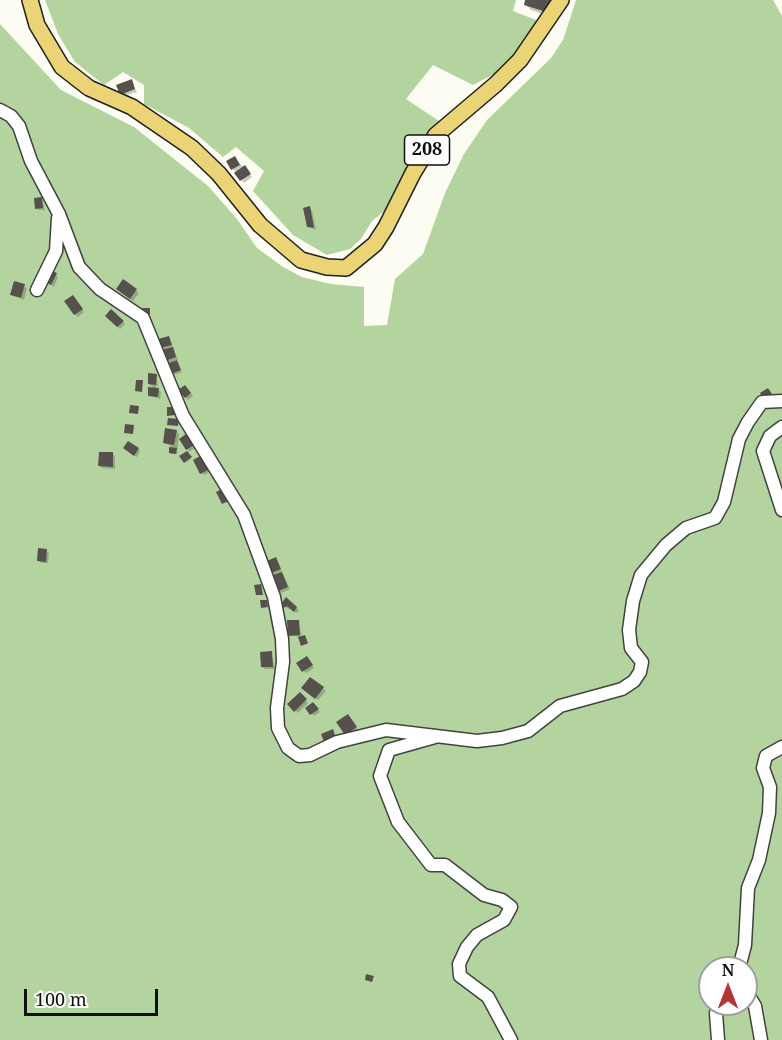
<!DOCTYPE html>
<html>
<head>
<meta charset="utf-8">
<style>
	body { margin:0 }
	#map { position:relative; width:782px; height:1040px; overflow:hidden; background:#fdfcf2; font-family:"Noto Serif",serif }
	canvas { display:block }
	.north { position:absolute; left:698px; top:956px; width:60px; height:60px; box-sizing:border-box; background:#fff; border:2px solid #9f9f9f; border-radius:50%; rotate:0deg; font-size:16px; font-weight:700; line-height:24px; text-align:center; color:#0f0f0f }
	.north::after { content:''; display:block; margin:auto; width:21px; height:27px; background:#b03735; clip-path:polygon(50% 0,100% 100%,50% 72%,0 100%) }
	.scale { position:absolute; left:24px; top:989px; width:134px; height:27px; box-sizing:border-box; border:3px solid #0f0f0f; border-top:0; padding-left:8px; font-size:18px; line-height:21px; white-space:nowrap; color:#0f0f0f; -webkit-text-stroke:4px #fff; paint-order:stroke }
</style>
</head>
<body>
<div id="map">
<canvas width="782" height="1040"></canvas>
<div class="north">N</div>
<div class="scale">100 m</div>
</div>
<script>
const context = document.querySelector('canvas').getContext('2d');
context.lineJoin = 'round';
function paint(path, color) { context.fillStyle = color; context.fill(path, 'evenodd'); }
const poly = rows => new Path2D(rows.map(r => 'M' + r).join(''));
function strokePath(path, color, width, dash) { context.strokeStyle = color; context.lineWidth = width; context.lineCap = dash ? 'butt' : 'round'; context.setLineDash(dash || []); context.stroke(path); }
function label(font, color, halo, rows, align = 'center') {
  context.font = font + ' "Noto Serif",serif'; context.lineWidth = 6; context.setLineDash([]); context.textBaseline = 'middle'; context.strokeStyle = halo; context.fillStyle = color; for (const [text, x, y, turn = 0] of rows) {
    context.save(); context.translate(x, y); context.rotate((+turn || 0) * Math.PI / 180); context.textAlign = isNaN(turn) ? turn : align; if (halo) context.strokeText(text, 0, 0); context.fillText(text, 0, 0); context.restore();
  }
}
paint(poly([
	[45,0,516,0,513,11,544,23,504,69,473,85,433,65,406,99,442,123,416,186,372,221,361,239,350,249,327,255,293,235,253,191,264,171,236,147,223,157,189,128,144,104,144,85,123,72,104,85,75,62,58,34],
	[576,0,773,0,782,16,782,1040,0,1040,0,24,61,90,134,127,208,186,237,219,257,248,283,267,302,277,331,284,364,287,364,326,387,325,395,279,423,254,445,193,464,154,487,120,551,58,563,40],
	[710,968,746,968,746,1004,710,1004]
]), '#b4d49f');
paint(poly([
	[527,0,558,0,552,17,531,10,525,4],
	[131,81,137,92,123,96,121,94],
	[235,158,252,177,244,183,233,169],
	[42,199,45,210,39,210,36,208],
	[310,208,312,211,316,230,309,226],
	[56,274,58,277,54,287,46,282],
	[124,281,139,293,133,301,120,292],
	[15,283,27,288,24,300,12,294],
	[75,300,84,312,78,317,75,314],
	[111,311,125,324,120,329,107,316],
	[169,337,178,360,175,360,182,372,174,375,162,347],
	[156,375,158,386,155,386,161,392,160,399,150,396,155,389,149,384],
	[185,387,193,396,188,400,180,391],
	[176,431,179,434,177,454,171,454,171,446,164,443],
	[189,438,195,448,187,453,191,458,186,462,181,457,189,451,187,449],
	[138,449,140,451,137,457,127,451],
	[112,454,115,456,115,469,102,468,100,466],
	[202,457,211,471,204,475,201,473],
	[46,551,49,553,48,563,41,563,39,560],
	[276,559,290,589,281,593,272,572],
	[287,599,299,610,297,613,285,607],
	[298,621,302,637,305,637,308,644,303,645,299,637,289,635],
	[271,653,275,669,265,669,262,667],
	[309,660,314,668,306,673,304,671],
	[323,688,326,691,318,700,306,691],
	[300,694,308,703,298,713,290,704],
	[313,704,320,712,314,716,307,708],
	[350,718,358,730,349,737,346,734]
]), '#0003');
paint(poly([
	[525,0,550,0,546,12,524,5],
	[132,79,135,89,120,95,116,85],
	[235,156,240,165,231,170,226,161],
	[245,165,251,174,240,181,234,173],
	[42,197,43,208,35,209,34,198],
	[310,206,314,228,307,227,303,208],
	[50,270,57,273,51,285,45,282],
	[123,279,137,289,130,299,116,289],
	[14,281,25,284,21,298,10,295],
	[73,295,83,309,74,315,64,301],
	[142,308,150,308,150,314,144,315],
	[111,309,124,321,117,327,105,316],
	[169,336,172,345,160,348,158,339],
	[173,347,176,357,165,361,162,350],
	[177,360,181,370,171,374,167,364],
	[148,373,157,374,156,385,148,384],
	[136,380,143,380,142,392,135,391],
	[185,385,191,393,185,398,178,390],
	[148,387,159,388,158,397,148,396],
	[768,388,772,394,763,399,760,393],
	[130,405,139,406,138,414,129,413],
	[167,407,175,407,175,415,167,416],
	[168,418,179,419,178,426,167,425],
	[125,424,134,425,133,434,124,433],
	[165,428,177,430,174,445,163,443],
	[186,434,194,445,186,450,179,439],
	[128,441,139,448,134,456,123,448],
	[169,447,177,448,176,454,169,453],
	[187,451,192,457,184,463,179,456],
	[99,452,113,452,113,467,98,466],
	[202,455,210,469,200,474,193,460],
	[224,488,231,500,222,504,216,492],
	[38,548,47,549,46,562,37,561],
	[276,557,281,569,271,573,267,561],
	[282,572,288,587,278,591,271,576],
	[261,584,263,595,256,595,254,585],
	[286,597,297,607,294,612,287,606,283,608,282,603],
	[260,600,267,600,268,607,261,608],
	[287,620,299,620,300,635,288,636],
	[305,635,308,643,301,646,298,637],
	[272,651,273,667,261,667,260,652],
	[307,656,313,665,302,672,296,663],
	[310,677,324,687,315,699,301,688],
	[300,692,307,699,294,712,287,704],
	[313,702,319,709,310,715,305,708],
	[348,714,357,727,345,735,336,722],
	[333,729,336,738,324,742,321,734],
	[366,974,374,976,372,982,365,980]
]), '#56514c');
const minor = poly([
	[0,110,11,116,19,126,31,161,59,214,79,267,100,289,143,318,183,416,244,515,274,597,282,639,283,662,277,708,278,728,288,748,299,756,310,755,337,742,386,730,477,741,502,738,528,731,560,706,622,689,634,681,640,672,642,662,631,648,629,630,633,601,641,575,666,545,686,528,715,518,724,502,739,439,748,422,762,402,782,401],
	[37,290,56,251,58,218],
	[782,427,770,436,763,451,782,510],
	[435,737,389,750,380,776,398,822,431,865,445,865,484,895,502,900,511,907,504,920,477,935,467,947,459,964,460,976,488,997,511,1040],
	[739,968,745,945,748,888,759,860,769,813,770,787,763,768,766,756,782,747],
	[746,991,755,1006,761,1040],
	[718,1040,716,1013,720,1004]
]);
const major = poly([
	[30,0,37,25,62,67,89,88,132,107,192,148,219,174,260,225,301,260,327,267,346,268,375,244,386,227,413,173,436,135,496,84,520,60,561,0]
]);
strokePath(minor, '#424242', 15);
strokePath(major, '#202020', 18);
strokePath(minor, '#fff', 12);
strokePath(major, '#ead476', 15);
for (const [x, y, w] of [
	[427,150,45]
]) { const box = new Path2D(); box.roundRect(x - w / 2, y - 15, w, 30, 4.5); context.fillStyle = '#fff'; context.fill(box); strokePath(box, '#0f0f0f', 1.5); }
label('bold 18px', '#0f0f0f', null, [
	["208",427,150]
]);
</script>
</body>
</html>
